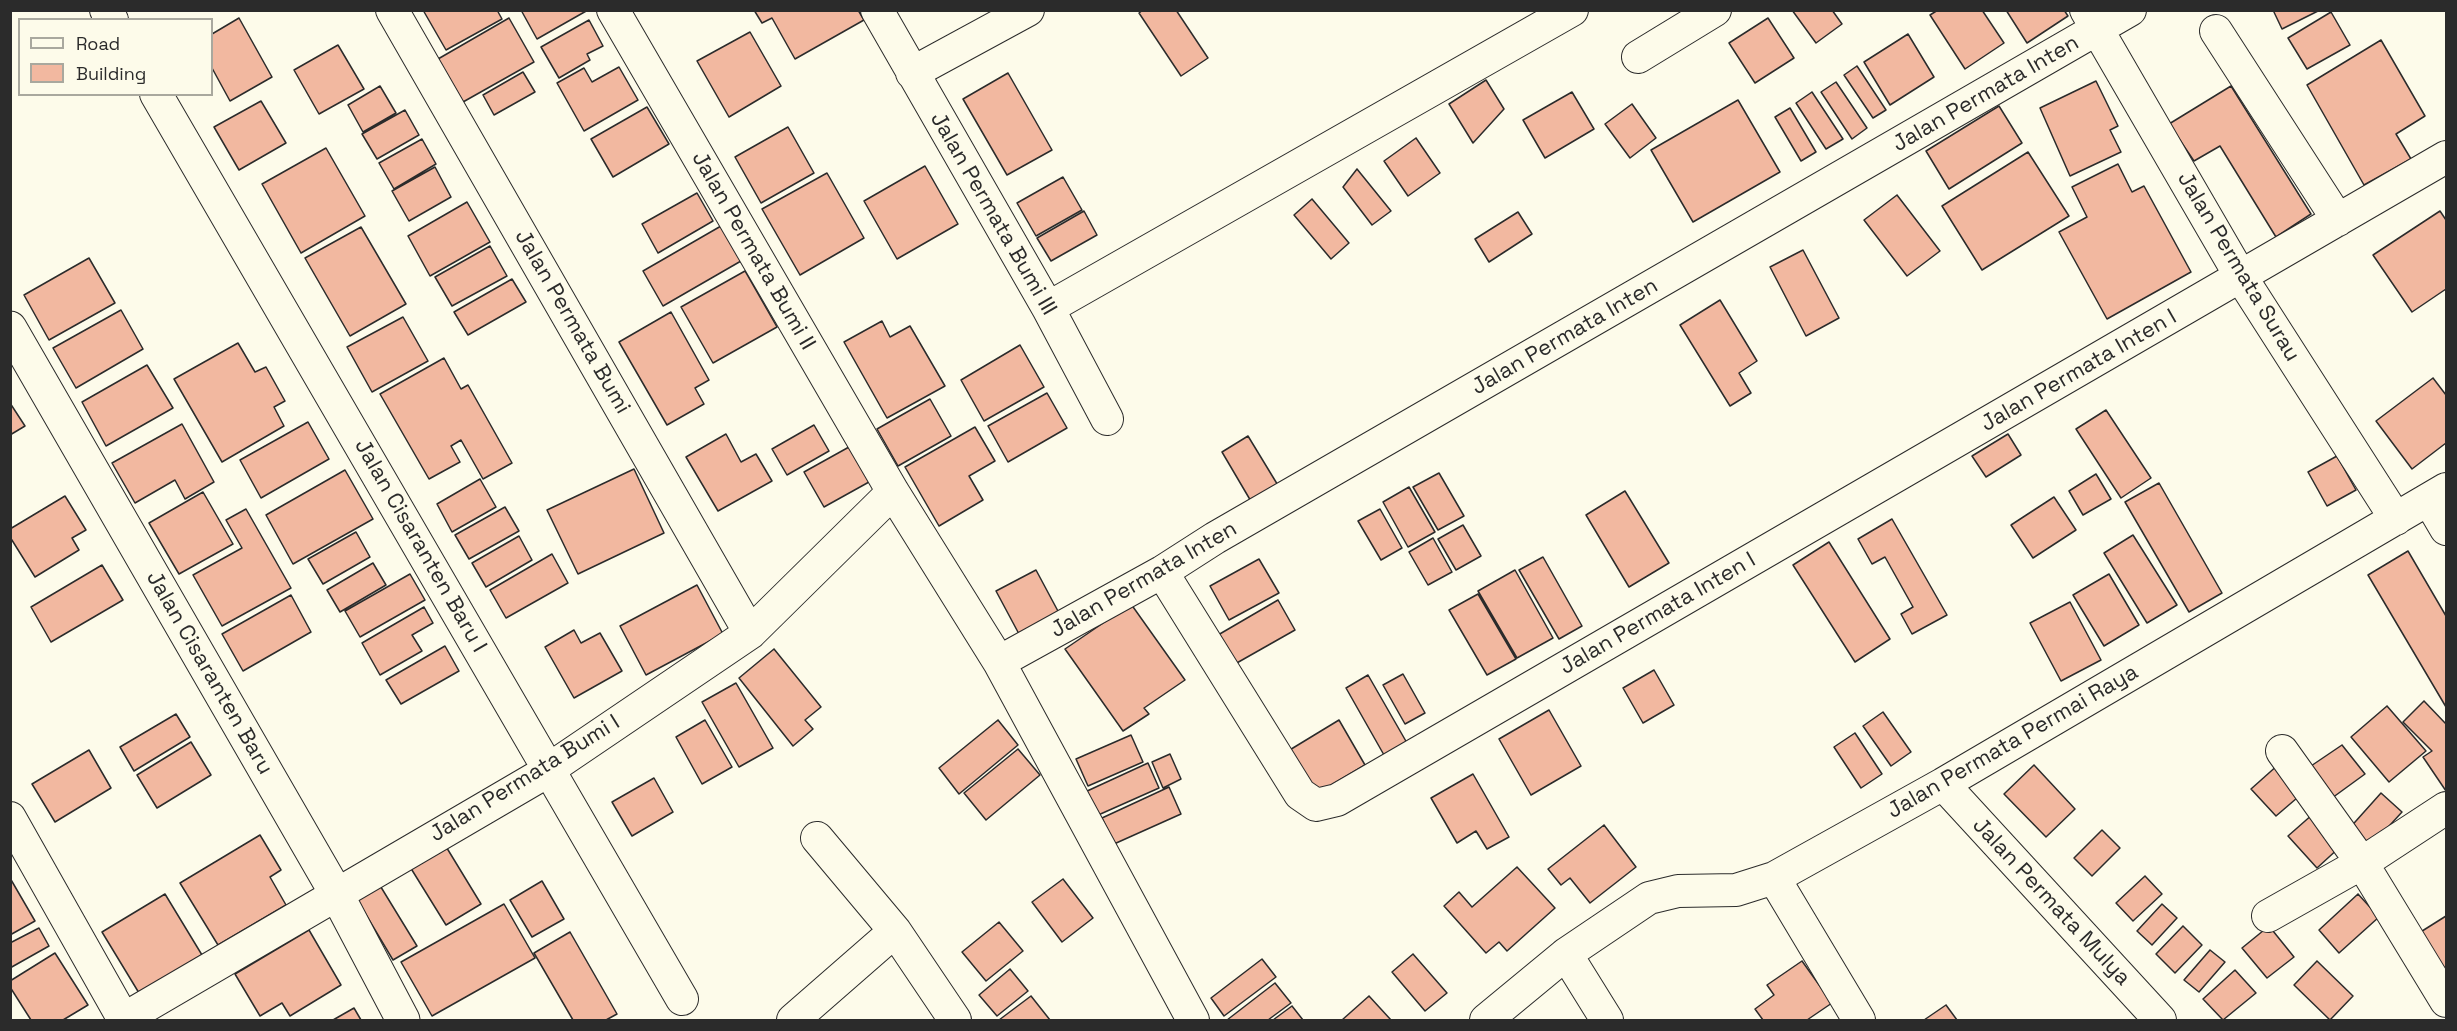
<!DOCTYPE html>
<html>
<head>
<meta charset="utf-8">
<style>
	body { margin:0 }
	#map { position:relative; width:2457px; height:1031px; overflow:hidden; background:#fdfbea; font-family:"Space Grotesk",sans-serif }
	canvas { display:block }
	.frame { position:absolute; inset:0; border:12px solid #2b2b2b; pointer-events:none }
	.legend { position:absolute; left:18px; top:18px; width:195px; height:78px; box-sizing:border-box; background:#fdfbea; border:2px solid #a9a89e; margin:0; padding:8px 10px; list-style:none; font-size:18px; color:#2b2b2b }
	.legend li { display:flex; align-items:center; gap:12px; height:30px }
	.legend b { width:30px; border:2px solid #a9a89e }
</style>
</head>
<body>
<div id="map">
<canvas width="2457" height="1031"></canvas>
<div class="frame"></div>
<ul class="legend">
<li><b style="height:8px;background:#fdfbea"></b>Road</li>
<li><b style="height:16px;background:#f2b8a0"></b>Building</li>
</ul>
</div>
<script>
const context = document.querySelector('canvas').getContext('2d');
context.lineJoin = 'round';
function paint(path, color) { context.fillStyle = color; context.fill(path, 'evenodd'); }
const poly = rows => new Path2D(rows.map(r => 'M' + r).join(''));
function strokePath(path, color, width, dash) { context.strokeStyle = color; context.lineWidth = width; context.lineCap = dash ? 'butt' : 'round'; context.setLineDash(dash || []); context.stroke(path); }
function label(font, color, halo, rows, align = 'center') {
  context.font = font + ' "Space Grotesk",sans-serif'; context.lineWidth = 4.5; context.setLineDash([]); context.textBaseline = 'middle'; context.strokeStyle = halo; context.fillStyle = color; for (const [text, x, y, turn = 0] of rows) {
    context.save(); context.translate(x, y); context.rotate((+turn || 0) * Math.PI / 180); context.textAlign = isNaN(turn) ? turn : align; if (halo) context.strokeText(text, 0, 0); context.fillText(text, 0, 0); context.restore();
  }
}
const building = poly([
	[423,10,497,10,502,19,446,50,423,10],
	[521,10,588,10,537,39,521,10],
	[754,10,858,10,864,20,795,59,772,18,762,23,754,10],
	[1143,10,1176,10,1208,58,1181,76,1139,13,1143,10],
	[1792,10,1832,10,1842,24,1816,43,1792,10],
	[1938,10,1982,10,2004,43,1965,69,1930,15,1938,10],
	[2006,10,2064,10,2068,16,2027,43,2006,10],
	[2273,10,2320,10,2282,29,2273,10],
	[2331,12,2350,45,2307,69,2288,38,2331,12],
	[239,18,272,77,230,101,212,68,212,34,239,18],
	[509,18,534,62,463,102,438,59,509,18],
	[1768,18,1794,58,1755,83,1729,43,1768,18],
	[589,20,603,46,587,54,590,60,559,78,541,47,589,20],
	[750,32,781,86,729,117,697,61,750,32],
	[1908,34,1934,77,1890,105,1864,62,1908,34],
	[2381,40,2425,116,2396,134,2411,159,2364,185,2307,85,2381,40],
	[338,45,364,89,319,114,294,70,338,45],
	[1857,66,1886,110,1873,118,1844,75,1857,66],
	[619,67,638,100,584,131,557,83,584,68,592,82,619,67],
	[523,72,535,92,494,115,483,95,523,72],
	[1008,73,1052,150,1007,175,963,99,1008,73],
	[1486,80,1504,109,1473,143,1449,104,1486,80],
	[2096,81,2118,126,2110,130,2121,152,2070,176,2040,108,2096,81],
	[1836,82,1867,128,1852,139,1821,92,1836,82],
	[380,86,396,113,363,132,348,105,380,86],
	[2231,86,2311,214,2276,237,2220,146,2194,161,2169,124,2231,86],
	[1572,92,1594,129,1545,158,1523,120,1572,92],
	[1812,92,1843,139,1826,149,1796,103,1812,92],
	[1738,100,1780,172,1693,222,1651,150,1738,100],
	[261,101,286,143,239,170,214,127,261,101],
	[1632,104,1656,138,1630,158,1605,124,1632,104],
	[1999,106,2022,143,1949,189,1926,151,1999,106],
	[647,107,669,144,613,177,591,139,647,107],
	[1790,108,1816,152,1801,161,1775,117,1790,108],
	[405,110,419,135,377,159,362,134,405,110],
	[788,127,814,173,761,203,735,157,788,127],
	[1416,138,1440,173,1408,196,1384,161,1416,138],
	[422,139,436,164,394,189,379,163,422,139],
	[326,148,365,216,301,253,262,184,326,148],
	[2028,152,2069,216,1982,270,1942,206,2028,152],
	[2118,164,2132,192,2144,186,2191,272,2107,319,2059,232,2087,217,2072,187,2118,164],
	[925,166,958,224,897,259,864,201,925,166],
	[435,167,451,197,409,221,392,191,435,167],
	[1357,169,1391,211,1372,225,1343,187,1357,169],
	[827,173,864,238,800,275,762,209,827,173],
	[1063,177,1082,210,1036,236,1017,203,1063,177],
	[697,193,713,221,658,253,642,224,697,193],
	[1897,195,1940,251,1907,276,1864,220,1897,195],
	[1312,199,1349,243,1331,259,1294,215,1312,199],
	[467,202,490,242,430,276,408,236,467,202],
	[1084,211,1097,235,1051,261,1037,238,1084,211],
	[2440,211,2446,220,2446,289,2412,312,2373,255,2440,211],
	[1518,212,1532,234,1489,262,1475,239,1518,212],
	[721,226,741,261,663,306,643,271,721,226],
	[361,227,406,304,350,336,305,258,361,227],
	[490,246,507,276,452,306,435,277,490,246],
	[1803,250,1839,318,1806,336,1770,267,1803,250],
	[89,258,115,303,49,340,24,295,89,258],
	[745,271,777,327,713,363,681,307,745,271],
	[512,279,526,302,468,335,454,312,512,279],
	[1720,300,1757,361,1739,373,1751,393,1730,406,1680,325,1720,300],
	[121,310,143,349,76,388,53,348,121,310],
	[671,312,709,380,695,388,704,404,667,425,619,342,671,312],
	[403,317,428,361,372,392,347,347,403,317],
	[882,321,890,337,910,326,945,386,887,418,844,342,882,321],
	[238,343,255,372,266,367,285,401,274,407,284,426,222,462,174,379,238,343],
	[1020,345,1044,387,984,421,961,380,1020,345],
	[444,358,461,389,468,385,512,463,483,479,461,440,451,446,460,462,429,479,380,394,444,358],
	[147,365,173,408,106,446,82,402,147,365],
	[2433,378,2446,395,2446,443,2412,469,2376,421,2433,378],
	[1047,393,1067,428,1008,462,988,426,1047,393],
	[930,399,951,436,898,466,877,429,930,399],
	[10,403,25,426,10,435,10,403],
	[2106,410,2151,478,2121,498,2076,429,2106,410],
	[308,422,329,459,261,498,240,460,308,422],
	[182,424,214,482,185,499,175,480,135,503,112,463,182,424],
	[814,425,829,451,787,475,772,449,814,425],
	[975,427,995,461,969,476,983,500,939,526,905,467,975,427],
	[726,434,741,462,756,454,772,481,718,511,686,457,726,434],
	[2008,434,2021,455,1986,477,1972,456,2008,434],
	[1248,436,1279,487,1252,503,1222,452,1248,436],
	[849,447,869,482,824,507,804,472,849,447],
	[2337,456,2356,490,2327,506,2308,472,2337,456],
	[634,469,664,533,578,574,547,510,634,469],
	[345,470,373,519,293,564,266,515,345,470],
	[1439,473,1464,516,1438,530,1413,487,1439,473],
	[2096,474,2111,499,2083,515,2069,491,2096,474],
	[480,479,496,507,452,532,437,504,480,479],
	[2159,483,2222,593,2189,612,2125,502,2159,483],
	[1409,487,1435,532,1408,547,1383,502,1409,487],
	[1625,491,1669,563,1629,587,1586,515,1625,491],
	[203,492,233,544,179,574,149,523,203,492],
	[65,496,86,530,72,538,79,550,35,577,10,537,10,529,65,496],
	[2054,497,2076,530,2033,558,2011,525,2054,497],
	[505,507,519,531,469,559,455,535,505,507],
	[246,509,291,588,222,626,193,575,242,548,226,520,246,509],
	[1380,509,1402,548,1381,560,1358,521,1380,509],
	[1892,519,1947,615,1912,634,1901,614,1913,607,1885,557,1872,564,1858,539,1892,519],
	[1463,525,1481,556,1456,570,1438,539,1463,525],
	[356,532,370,557,323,584,308,559,356,532],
	[2133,535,2177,605,2147,623,2104,553,2133,535],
	[519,536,532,560,486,587,472,563,519,536],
	[1433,538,1452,572,1428,585,1409,552,1433,538],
	[1829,542,1890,639,1855,662,1793,565,1829,542],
	[2408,551,2446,616,2446,707,2368,575,2408,551],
	[552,554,568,583,506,618,490,590,552,554],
	[1543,557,1582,626,1559,639,1519,570,1543,557],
	[1259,559,1279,593,1229,620,1210,586,1259,559],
	[373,563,386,585,340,612,327,590,373,563],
	[102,565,123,600,51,642,31,607,102,565],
	[1036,570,1059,613,1019,634,996,591,1036,570],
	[1515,570,1553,638,1517,658,1478,591,1515,570],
	[410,574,425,600,360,637,345,611,410,574],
	[2109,574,2139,625,2104,646,2073,595,2109,574],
	[697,585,723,634,646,675,620,626,697,585],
	[1478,594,1516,659,1487,675,1449,610,1478,594],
	[291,595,311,632,243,671,222,634,291,595],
	[1278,600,1295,630,1235,664,1218,635,1278,600],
	[2070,602,2101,660,2061,681,2030,623,2070,602],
	[1131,604,1185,680,1144,708,1149,714,1123,731,1065,649,1131,604],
	[424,607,433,623,412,635,422,651,380,675,362,643,424,607],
	[574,630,581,643,600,633,622,671,574,698,545,647,574,630],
	[445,646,459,671,401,704,386,680,445,646],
	[774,649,821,707,805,720,813,729,793,746,739,678,774,649],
	[1654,670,1674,705,1643,723,1623,688,1654,670],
	[1403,674,1425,713,1405,724,1383,685,1403,674],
	[1368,675,1407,743,1384,755,1346,688,1368,675],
	[736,683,773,748,739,767,702,702,736,683],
	[2424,701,2446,724,2446,791,2423,757,2432,751,2403,722,2424,701],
	[2387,706,2426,751,2389,782,2351,737,2387,706],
	[1549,710,1581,766,1531,795,1499,739,1549,710],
	[1883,712,1911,752,1891,766,1863,726,1883,712],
	[176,714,190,737,134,771,120,747,176,714],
	[705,720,732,767,702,784,676,737,705,720],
	[998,720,1018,745,959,794,939,768,998,720],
	[1339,720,1365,765,1315,795,1288,751,1339,720],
	[1855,733,1882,774,1861,788,1834,747,1855,733],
	[1131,735,1143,762,1088,786,1076,759,1131,735],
	[191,742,211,775,157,808,137,775,191,742],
	[2342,745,2365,774,2332,798,2308,768,2342,745],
	[1018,749,1040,775,986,820,964,793,1018,749],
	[89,750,111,788,55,822,32,784,89,750],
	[1170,754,1181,779,1163,788,1152,762,1170,754],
	[1148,763,1159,788,1096,816,1085,792,1148,763],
	[2279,764,2304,792,2276,816,2251,789,2279,764],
	[2034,765,2075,809,2046,837,2004,794,2034,765],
	[1473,774,1509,837,1487,849,1476,831,1457,843,1431,798,1473,774],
	[654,778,673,812,632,836,612,802,654,778],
	[1169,787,1181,814,1114,844,1102,818,1169,787],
	[2381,793,2402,812,2368,849,2347,831,2381,793],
	[2313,814,2341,846,2317,868,2288,836,2313,814],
	[1604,825,1636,867,1590,903,1570,878,1561,885,1548,869,1604,825],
	[2102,830,2120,848,2092,876,2074,858,2102,830],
	[260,835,281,870,270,877,286,905,218,945,180,883,260,835],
	[442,840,481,904,446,925,407,862,442,840],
	[1517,867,1555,908,1507,951,1499,942,1486,953,1444,906,1459,892,1472,907,1517,867],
	[2145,876,2162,894,2133,921,2116,903,2145,876],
	[10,878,35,921,10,935,10,878],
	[376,879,417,946,393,960,353,893,376,879],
	[1063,879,1093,918,1062,942,1032,902,1063,879],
	[542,881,564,919,532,937,510,900,542,881],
	[165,894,202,955,139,993,102,932,165,894],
	[2358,894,2379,917,2339,953,2319,930,2358,894],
	[504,904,535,958,432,1016,401,962,504,904],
	[2162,904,2177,918,2152,945,2137,931,2162,904],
	[2446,916,2446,976,2419,933,2446,916],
	[999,922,1023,951,986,981,962,952,999,922],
	[2183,926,2202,945,2175,973,2156,954,2183,926],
	[2269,926,2294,957,2267,978,2242,948,2269,926],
	[39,928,49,946,10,968,10,943,39,928],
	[309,930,341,985,290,1016,282,1003,260,1016,235,974,309,930],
	[570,932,617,1014,606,1020,573,1020,534,953,570,932],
	[2210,950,2225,962,2199,992,2184,980,2210,950],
	[55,953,88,1005,63,1020,31,1020,10,987,10,981,55,953],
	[1413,954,1447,993,1425,1011,1392,972,1413,954],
	[1262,959,1276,977,1224,1016,1211,998,1262,959],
	[1802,961,1832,1003,1807,1020,1763,1020,1755,1009,1774,995,1767,985,1802,961],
	[2317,961,2353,996,2330,1020,2294,985,2317,961],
	[1010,969,1028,991,997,1016,979,995,1010,969],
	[2235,970,2256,993,2223,1020,2203,999,2235,970],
	[1275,983,1291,1003,1268,1020,1227,1020,1275,983],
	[1031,996,1050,1020,999,1020,1031,996],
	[1369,996,1391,1020,1342,1020,1369,996],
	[1946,1005,1957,1020,1924,1020,1946,1005],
	[1292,1006,1303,1020,1273,1020,1292,1006],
	[354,1008,361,1020,333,1020,354,1008]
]);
paint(building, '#f2b8a0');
strokePath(building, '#2b2b2b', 1.5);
const street = poly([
	[106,10,112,20],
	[392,10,750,633],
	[613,10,893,492,999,662,1193,1020],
	[877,10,1048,308,1107,419],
	[2086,10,2241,277,2396,519],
	[2216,31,2338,220],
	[1638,57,1715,10],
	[912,73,1028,10],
	[156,94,682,999],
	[1048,308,1572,10],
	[2429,500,2446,529],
	[1162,572,1300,794,1316,805,1337,800,2446,157],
	[999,662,1162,572,1215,538,2130,10],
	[2282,751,2362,863,2446,1001],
	[1943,784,2160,1020],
	[10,818,124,1020],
	[817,838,895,931],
	[1774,878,1859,1020],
	[2268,916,2362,863,2446,808],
	[1566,954,1607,1020],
	[122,1020,536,778,750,633,893,492],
	[793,1020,895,931,955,1020],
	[1486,1020,1566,954,1649,898,1678,891,1736,890,1774,878,1943,784,2446,489]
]);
const secondary = poly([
	[10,328,336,893,403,1020]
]);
strokePath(street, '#2b2b2b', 34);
strokePath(secondary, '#2b2b2b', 35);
strokePath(street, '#fdfbea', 32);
strokePath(secondary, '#fdfbea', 33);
label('22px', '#2b2b2b', '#fdfbea', [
	["Jalan Permata Inten",1986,94,-30],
	["Jalan Permata Bumi III",993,214,60],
	["Jalan Permata Bumi II",753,251,60],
	["Jalan Permata Surau",2238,267,59],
	["Jalan Permata Bumi",572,322,60],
	["Jalan Permata Inten",1565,337,-30],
	["Jalan Permata Inten I",2079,371,-30],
	["Jalan Cisaranten Baru I",420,546,60],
	["Jalan Permata Inten",1144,580,-30],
	["Jalan Permata Inten I",1658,614,-30],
	["Jalan Cisaranten Baru",209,673,60],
	["Jalan Permata Permai Raya",2013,742,-30],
	["Jalan Permata Bumi I",525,779,-32],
	["Jalan Permata Mulya",2051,902,47]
]);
</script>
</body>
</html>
